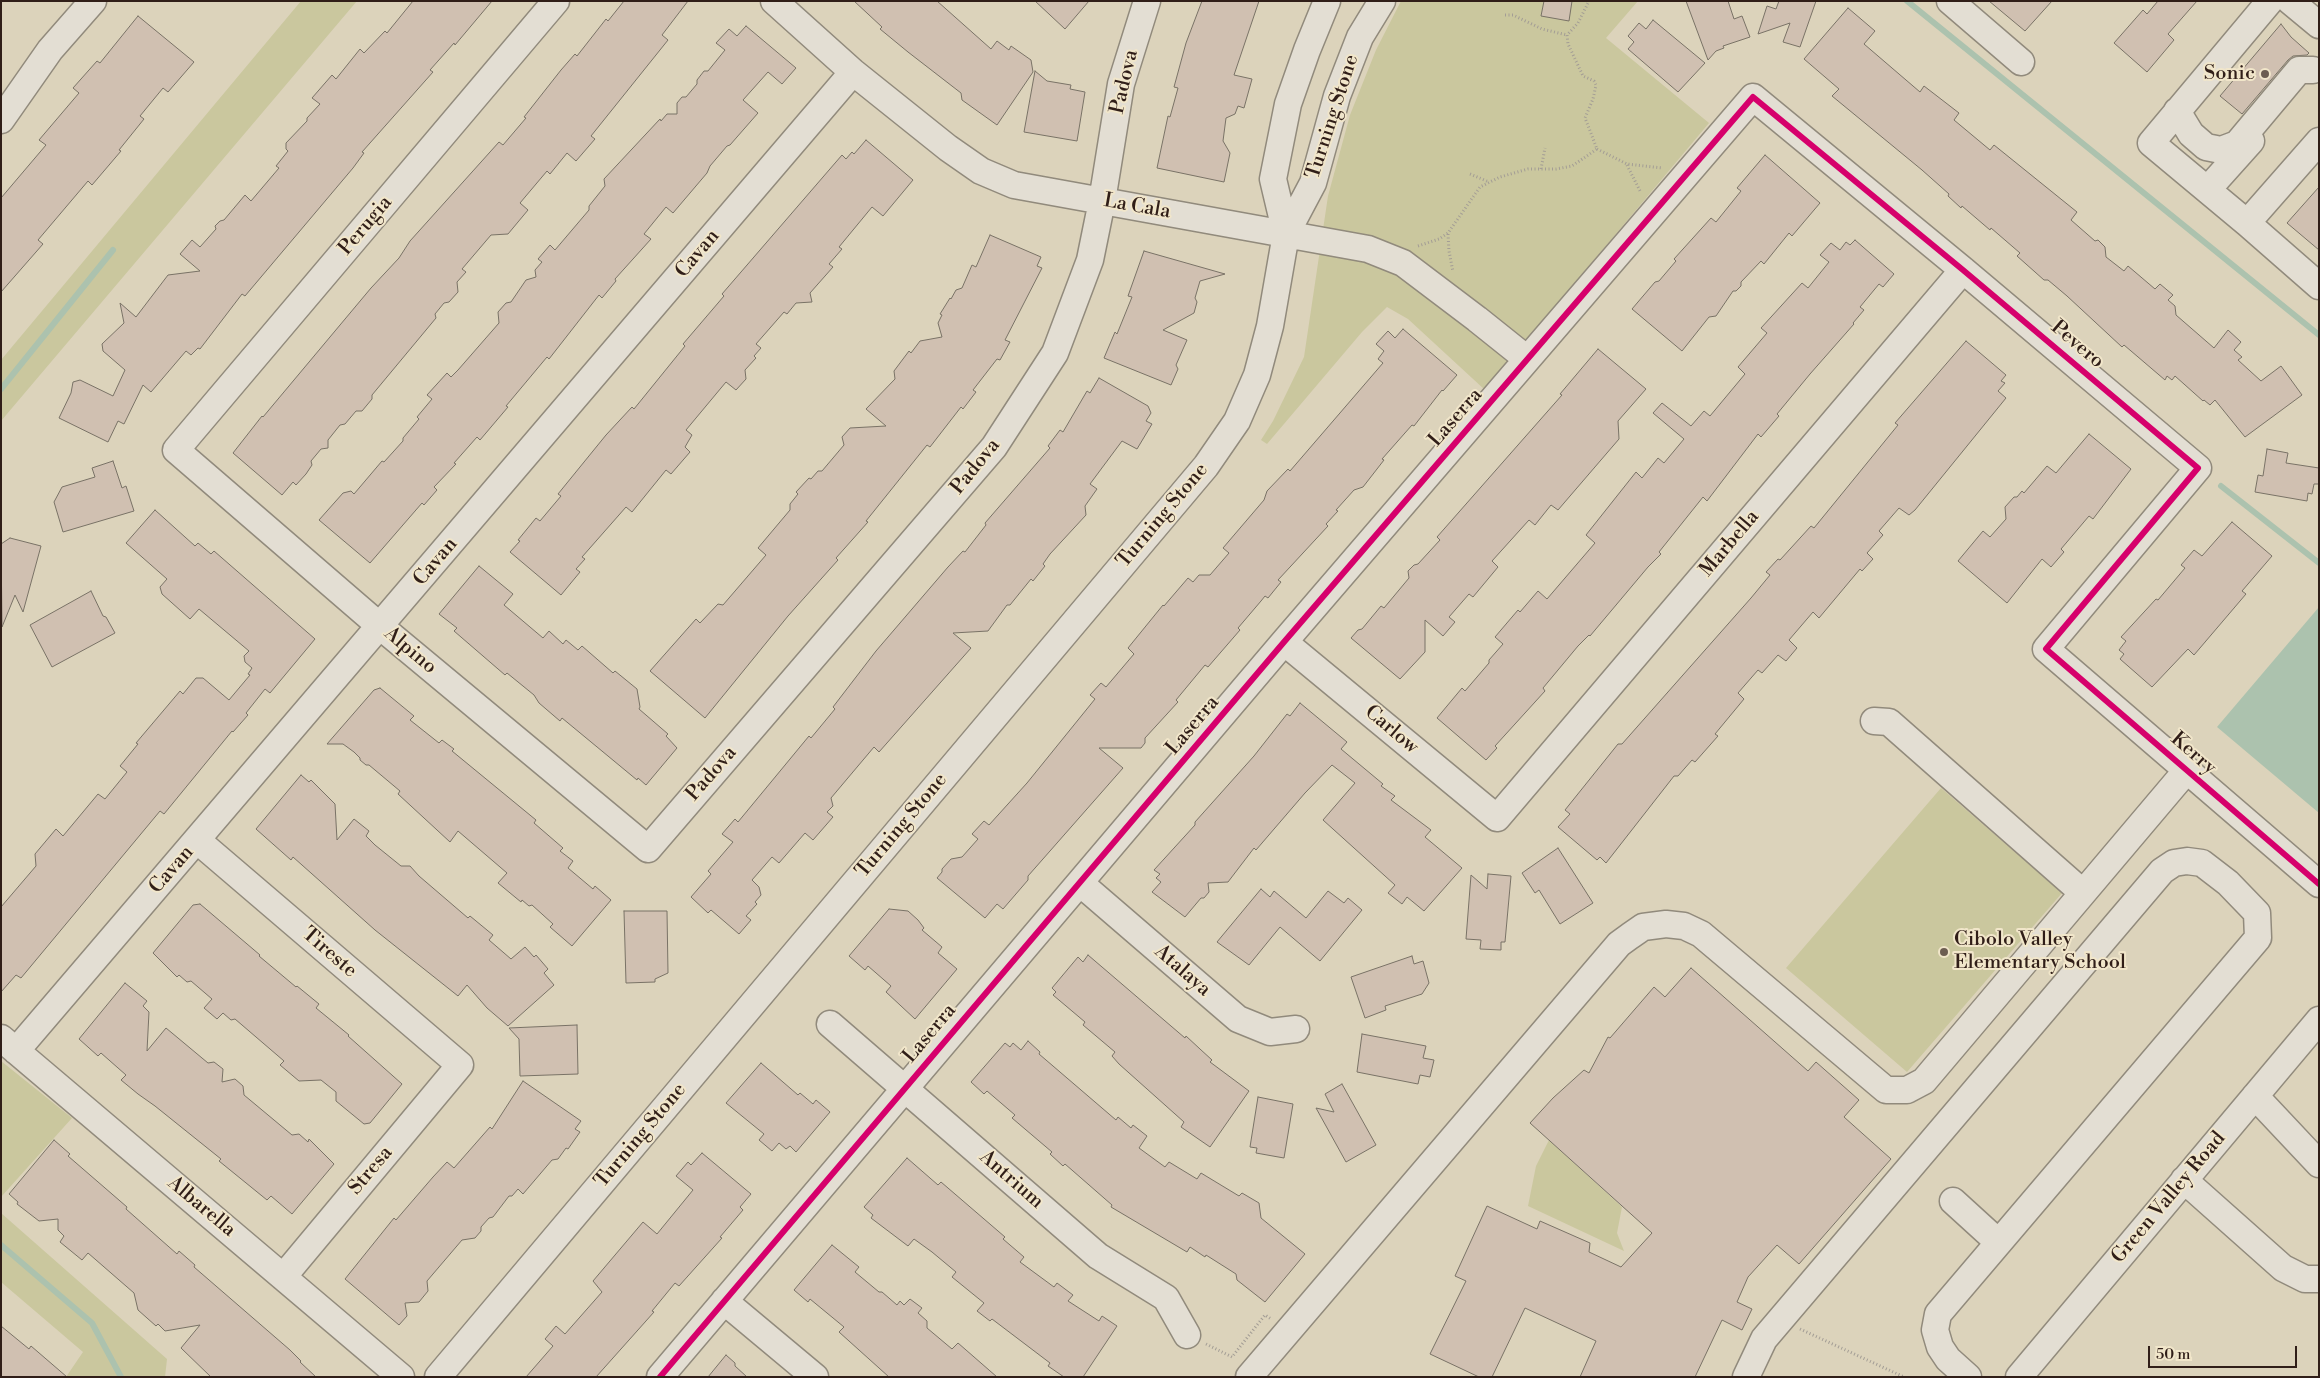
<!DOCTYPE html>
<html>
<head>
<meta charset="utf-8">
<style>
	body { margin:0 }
	#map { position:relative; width:2320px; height:1378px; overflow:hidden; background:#dcd3bb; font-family:"Libre Bodoni",serif }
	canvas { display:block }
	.frame { position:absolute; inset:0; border:2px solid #301e18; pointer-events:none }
	.scale { position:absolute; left:2148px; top:1346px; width:149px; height:22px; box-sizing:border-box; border:2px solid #301e18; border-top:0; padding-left:6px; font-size:15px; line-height:18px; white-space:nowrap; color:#301e18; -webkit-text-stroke:4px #f1e6ca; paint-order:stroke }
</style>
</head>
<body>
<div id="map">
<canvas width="2320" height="1378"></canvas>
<div class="frame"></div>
<div class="scale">50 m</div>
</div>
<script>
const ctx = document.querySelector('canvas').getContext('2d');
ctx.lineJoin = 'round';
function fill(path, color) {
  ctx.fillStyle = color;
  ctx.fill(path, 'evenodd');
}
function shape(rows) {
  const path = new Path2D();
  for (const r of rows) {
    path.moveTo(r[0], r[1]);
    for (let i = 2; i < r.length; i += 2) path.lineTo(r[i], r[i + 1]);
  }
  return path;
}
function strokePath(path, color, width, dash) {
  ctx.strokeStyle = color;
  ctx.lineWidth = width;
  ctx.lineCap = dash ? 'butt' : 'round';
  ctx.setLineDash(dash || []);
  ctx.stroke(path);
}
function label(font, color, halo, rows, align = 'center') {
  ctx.font = font + ' "Libre Bodoni",serif';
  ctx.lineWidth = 4;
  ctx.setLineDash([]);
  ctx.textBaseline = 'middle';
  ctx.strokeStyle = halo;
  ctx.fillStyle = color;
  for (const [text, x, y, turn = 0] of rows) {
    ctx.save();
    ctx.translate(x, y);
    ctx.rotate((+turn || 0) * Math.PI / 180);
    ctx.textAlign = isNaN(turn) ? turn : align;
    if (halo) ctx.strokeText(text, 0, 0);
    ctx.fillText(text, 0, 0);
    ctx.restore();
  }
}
fill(shape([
	[301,1,357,1,1,421,1,360],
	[1401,1,1638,1,1606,38,1709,123,1485,390,1408,319,1387,307,1362,332,1267,444,1261,440,1273,421,1304,357,1328,196,1350,115,1376,50],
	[1941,788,2062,893,1907,1072,1786,968],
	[1,1061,72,1118,1,1197],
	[1549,1140,1622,1207,1617,1233,1624,1251,1528,1206,1536,1166],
	[1,1213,167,1359,165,1377,66,1377,83,1352,1,1282]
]), '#cac79e');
fill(shape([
	[2319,607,2319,813,2217,727]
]), '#acc2ae');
strokePath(shape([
	[1907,1,2319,335],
	[1,389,113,250],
	[2221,486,2319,563],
	[1,1245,92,1323,121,1377]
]), '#acc2ae', 6);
const building = shape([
	[413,1,492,1,455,45,454,43,430,70,433,72,362,152,364,153,353,168,245,296,242,294,200,349,198,348,191,355,186,351,151,392,143,385,124,424,118,421,108,442,59,418,71,393,73,382,80,380,113,396,125,370,103,351,102,344,124,323,120,303,136,317,168,275,200,271,180,254,192,240,200,247,216,229,215,226,220,221,224,220,245,195,251,201,279,168,276,166,288,151,286,149,286,143,307,121,307,118,320,104,312,98,332,75,336,79,360,49,364,53,385,31,387,33,413,1],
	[624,1,688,1,662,35,668,40,591,136,595,139,576,161,567,153,550,174,547,171,520,203,528,210,508,234,491,235,462,269,466,272,457,282,458,292,449,302,444,303,435,314,436,318,372,395,372,399,362,411,356,411,345,424,340,425,328,440,328,448,321,449,311,461,312,465,306,474,296,485,293,482,282,495,233,453,262,416,263,417,371,288,399,258,410,241,499,142,503,145,526,118,524,117,561,70,575,54,577,56,606,19,608,21,624,1],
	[854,1,937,1,991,49,997,41,1009,50,1011,46,1031,60,1033,72,997,125,962,100,961,93,908,52,880,29,882,27,854,1],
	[1035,1,1089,1,1065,29,1035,1],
	[1202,1,1259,1,1234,75,1252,79,1244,108,1238,106,1235,114,1226,118,1223,141,1230,153,1224,182,1157,168,1168,116,1170,117,1178,88,1174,87,1186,43,1202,1],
	[1544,1,1572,1,1569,21,1541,16,1544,1],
	[1686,1,1728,1,1734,19,1742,16,1750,37,1723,46,1724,48,1716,51,1708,60,1686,1],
	[1779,1,1816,1,1800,47,1783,42,1790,23,1758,34,1767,6,1776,9,1779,1],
	[1989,1,2052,1,2025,31,1989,1],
	[2158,1,2197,1,2168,34,2174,40,2147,72,2114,43,2143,10,2147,14,2158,1],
	[1848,8,1875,31,1864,44,1920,92,1924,86,1959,113,1954,120,1990,150,1994,145,2077,212,2071,220,2095,241,2098,240,2105,247,2106,257,2124,271,2128,266,2155,289,2160,284,2173,295,2168,300,2175,306,2176,315,2214,348,2228,330,2241,342,2234,350,2242,357,2238,360,2261,381,2281,366,2302,395,2245,437,2215,400,2210,405,2204,400,2203,401,2175,376,2172,380,2167,376,2165,380,2124,345,2122,347,2067,296,2048,280,2044,280,2017,256,2020,253,1991,228,1990,230,1962,206,1961,208,1948,196,1949,194,1922,170,1832,96,1839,89,1804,59,1848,8],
	[138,16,194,62,168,92,163,88,140,116,144,119,119,150,121,151,92,185,88,181,38,240,43,244,1,292,1,198,46,145,39,140,79,93,73,88,97,61,100,63,138,16],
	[1653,20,1705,63,1678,92,1628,49,1634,42,1628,36,1639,23,1646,29,1653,20],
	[2281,24,2291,37,2309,53,2307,55,2293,56,2288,60,2242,114,2220,96,2281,24],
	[746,26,796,68,782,84,768,72,743,100,758,113,730,145,727,146,710,166,707,173,673,213,666,207,644,234,651,239,615,279,616,281,602,298,599,295,549,359,547,357,506,406,508,407,480,440,477,437,454,463,456,464,434,487,437,490,424,505,422,503,370,563,319,520,343,493,351,491,354,494,382,461,384,462,403,441,403,438,419,419,417,417,432,399,427,395,447,373,451,377,458,370,499,323,498,312,506,303,511,302,526,280,536,277,535,270,542,262,538,259,550,245,555,250,589,210,589,206,605,186,604,179,660,119,661,121,667,114,677,114,677,103,682,97,686,97,697,84,697,80,704,71,708,71,725,50,716,43,729,29,737,36,746,26],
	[1035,71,1047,81,1071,85,1070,89,1085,92,1077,141,1024,132,1035,71],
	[866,140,913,180,883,216,872,207,839,247,842,249,829,264,833,267,810,293,812,302,796,303,787,314,784,312,756,344,761,348,754,356,756,358,745,370,746,379,736,390,726,382,686,430,692,435,685,447,690,452,671,474,666,470,632,512,626,507,582,557,585,559,576,569,580,572,561,595,510,552,520,541,518,540,536,518,540,521,561,496,558,494,606,435,632,407,634,409,685,346,683,344,724,296,722,294,842,155,846,159,852,152,854,154,866,140],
	[1765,155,1820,203,1792,236,1789,233,1764,264,1761,261,1741,282,1741,286,1736,291,1733,291,1716,316,1709,317,1682,351,1632,309,1655,282,1659,281,1676,261,1674,259,1711,218,1716,222,1741,191,1737,188,1765,155],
	[2319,187,2319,250,2287,223,2319,187],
	[990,235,1041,257,1037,266,1042,268,1005,340,1010,342,1000,360,997,359,973,390,976,392,963,409,961,407,930,447,927,445,866,521,868,522,836,558,838,560,788,616,705,718,650,671,696,619,700,623,718,604,723,605,766,555,758,548,790,510,790,504,798,494,796,492,809,478,811,479,818,471,822,471,844,445,842,437,850,428,886,426,866,409,895,379,894,371,909,351,911,353,920,341,942,337,938,323,942,315,940,314,950,298,951,299,956,290,962,288,972,265,976,267,990,235],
	[1855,240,1894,274,1883,287,1879,284,1860,307,1864,310,1853,323,1854,324,1810,374,1777,414,1779,416,1761,437,1758,434,1707,501,1703,497,1659,552,1661,554,1648,567,1590,636,1589,635,1578,646,1543,688,1545,691,1495,746,1497,748,1486,760,1437,718,1462,688,1465,691,1489,663,1489,660,1503,644,1495,637,1518,610,1520,612,1538,591,1547,599,1595,543,1586,535,1636,472,1642,478,1658,458,1664,463,1684,439,1653,413,1662,403,1691,426,1704,411,1710,416,1745,374,1738,367,1767,333,1761,328,1802,283,1808,288,1829,262,1820,255,1831,243,1840,250,1846,242,1850,245,1855,240],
	[1144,251,1225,274,1200,281,1195,298,1197,302,1194,313,1163,330,1187,340,1176,365,1178,369,1171,385,1104,358,1115,332,1117,334,1132,297,1128,296,1144,251],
	[1403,329,1457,375,1443,391,1442,390,1414,426,1412,425,1382,459,1384,460,1363,487,1354,490,1336,510,1338,511,1326,524,1328,526,1278,580,1281,582,1268,598,1265,596,1261,601,1238,628,1240,630,1208,667,1205,665,1176,700,1178,702,1145,738,1145,743,1141,748,1099,748,1123,768,1028,876,1028,880,1003,909,997,904,985,918,937,878,942,872,942,869,951,859,962,857,978,839,972,834,984,821,989,825,1027,783,1095,699,1090,695,1101,683,1106,687,1134,654,1128,648,1163,605,1164,606,1188,578,1193,582,1199,575,1210,575,1229,553,1223,548,1264,500,1267,491,1288,469,1290,471,1383,363,1378,359,1384,351,1376,344,1388,331,1395,338,1403,329],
	[1966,341,2006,375,2001,381,2005,383,1998,391,2006,398,1915,510,1909,515,1899,508,1879,531,1883,535,1867,553,1873,559,1862,571,1860,569,1819,618,1813,612,1789,640,1797,648,1786,661,1778,655,1762,673,1758,670,1738,693,1744,699,1715,734,1718,736,1695,762,1692,760,1678,776,1674,776,1606,863,1600,857,1597,860,1558,827,1570,814,1565,810,1618,744,1622,744,1751,598,1770,575,1766,572,1778,559,1780,560,1811,526,1814,528,1898,425,1895,423,1966,341],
	[1598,349,1646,389,1618,421,1619,439,1558,510,1551,505,1535,525,1529,520,1492,561,1498,567,1473,597,1469,594,1449,617,1455,622,1443,636,1425,620,1425,652,1400,679,1351,638,1358,630,1362,629,1381,606,1384,608,1409,578,1408,571,1414,565,1418,564,1440,540,1437,537,1562,395,1560,394,1598,349],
	[1099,378,1148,406,1151,413,1146,421,1152,424,1137,449,1122,441,1090,484,1097,489,1085,506,1086,515,1050,554,1043,564,1045,566,1033,581,1031,579,1010,605,1007,605,988,631,953,633,971,648,879,752,874,747,831,798,833,806,827,812,833,817,813,840,805,833,779,863,772,857,752,880,759,887,761,895,755,902,757,904,746,916,751,920,739,934,711,910,708,913,691,897,711,874,708,871,733,842,722,834,735,819,738,822,809,736,811,738,835,709,833,707,876,651,948,567,963,551,965,552,986,525,985,523,1050,448,1048,446,1060,430,1063,432,1087,391,1090,393,1099,378],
	[2089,434,2131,469,2093,519,2089,516,2061,549,2064,552,2051,567,2042,559,2007,603,1958,561,1983,531,1990,537,2006,519,2005,507,2014,497,2017,497,2022,491,2024,493,2047,466,2056,473,2089,434],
	[2267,449,2288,453,2286,463,2319,468,2319,484,2314,484,2312,494,2308,493,2307,501,2255,492,2258,475,2263,476,2267,449],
	[113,461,122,488,126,486,134,511,63,532,54,502,62,487,95,477,92,468,113,461],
	[155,510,195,546,198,543,211,554,214,551,315,639,270,693,265,689,246,713,248,715,233,732,232,731,164,814,160,811,21,978,16,975,1,992,1,907,36,866,35,854,56,829,63,836,98,794,105,799,127,772,120,766,138,744,136,743,180,691,183,694,196,678,203,678,229,700,250,675,248,674,252,668,245,662,244,656,249,651,199,609,190,619,162,594,160,587,167,579,126,543,155,510],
	[2232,522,2272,556,2242,591,2246,594,2194,655,2188,649,2152,687,2120,659,2124,654,2119,650,2126,641,2121,637,2156,599,2158,600,2185,568,2181,565,2194,550,2202,556,2232,522],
	[10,538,41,546,23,612,15,595,2,627,1,544,10,538],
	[479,566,513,594,504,605,543,638,549,631,563,644,566,640,578,650,582,646,613,673,615,671,637,689,640,707,639,709,668,734,666,736,677,748,646,785,638,778,637,780,562,718,560,721,539,703,534,695,507,673,505,675,454,631,457,628,439,614,479,566],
	[91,591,103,616,106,617,115,633,52,667,30,625,91,591],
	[380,688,414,716,410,720,439,743,442,740,454,749,452,751,536,820,534,823,563,848,560,851,573,861,568,868,593,889,595,886,611,900,572,946,550,927,553,924,532,905,529,906,522,900,521,902,498,883,507,873,458,831,450,842,398,794,400,791,369,765,366,765,360,760,360,758,354,752,343,744,327,744,374,690,380,688],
	[1300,703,1347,742,1341,749,1383,784,1381,786,1395,796,1391,800,1431,830,1425,837,1462,868,1424,911,1407,897,1402,904,1388,893,1395,885,1323,820,1355,783,1332,765,1305,793,1256,850,1254,848,1228,882,1208,883,1209,892,1204,898,1201,898,1185,917,1152,892,1161,882,1156,878,1160,874,1154,870,1195,825,1195,822,1254,756,1287,714,1290,716,1300,703],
	[301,775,309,782,311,780,335,804,337,840,354,819,369,831,366,836,375,845,401,866,410,866,419,876,468,918,470,916,493,935,489,940,511,959,525,947,534,957,536,955,548,969,544,973,554,985,508,1026,487,1008,467,985,458,996,375,930,293,857,291,860,256,829,301,775],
	[1558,848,1593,903,1560,924,1539,890,1535,893,1522,873,1558,848],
	[1488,874,1511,876,1505,942,1501,942,1501,950,1480,949,1481,940,1466,939,1471,875,1487,889,1488,874],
	[1261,889,1270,897,1274,891,1306,918,1328,891,1344,903,1348,898,1362,910,1320,961,1280,927,1249,965,1217,942,1261,889],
	[200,904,260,955,259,956,296,987,297,986,319,1004,316,1008,349,1035,348,1036,402,1084,370,1123,364,1124,336,1101,336,1092,321,1080,299,1081,280,1065,284,1061,235,1019,231,1020,223,1013,217,1019,204,1008,212,999,191,981,187,982,179,975,177,977,153,953,193,905,200,904],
	[889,909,908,911,918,920,924,928,922,930,942,947,938,953,957,969,915,1019,886,992,891,986,868,966,865,970,849,956,889,909],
	[624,911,667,911,668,973,655,979,655,982,626,983,624,911],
	[1088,955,1185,1038,1186,1036,1200,1049,1212,1060,1210,1062,1249,1091,1210,1147,1181,1127,1184,1122,1119,1064,1112,1056,1115,1052,1083,1025,1085,1022,1053,995,1056,992,1052,988,1078,957,1083,962,1088,955],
	[1412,956,1414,964,1423,961,1429,983,1422,994,1385,1006,1386,1010,1365,1018,1351,977,1412,956],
	[1691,968,1808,1071,1816,1062,1859,1100,1844,1117,1891,1159,1799,1264,1777,1245,1748,1277,1737,1302,1752,1309,1742,1330,1722,1320,1695,1377,1580,1377,1596,1341,1525,1308,1492,1377,1479,1377,1430,1354,1466,1281,1455,1276,1487,1206,1537,1229,1540,1221,1590,1243,1589,1252,1621,1267,1652,1233,1530,1123,1553,1098,1584,1070,1589,1073,1608,1037,1610,1038,1654,987,1665,997,1691,968],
	[125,983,147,1001,143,1006,149,1012,147,1051,166,1028,208,1063,214,1062,223,1069,222,1082,235,1079,243,1086,244,1095,292,1135,299,1134,308,1142,309,1139,334,1164,292,1214,271,1196,267,1200,219,1161,221,1159,155,1106,138,1094,121,1080,126,1075,101,1053,98,1056,79,1039,125,983],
	[577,1025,578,1074,520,1076,519,1039,509,1028,577,1025],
	[1362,1034,1426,1046,1423,1058,1434,1060,1430,1077,1420,1075,1418,1084,1357,1072,1362,1034],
	[1028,1041,1040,1052,1039,1054,1116,1120,1118,1117,1131,1128,1133,1125,1147,1136,1139,1148,1165,1167,1169,1162,1197,1179,1201,1173,1239,1196,1242,1193,1259,1203,1261,1218,1305,1254,1265,1302,1237,1280,1236,1274,1206,1255,1205,1257,1190,1247,1187,1252,1111,1207,1112,1205,1065,1164,1063,1166,1050,1154,1052,1152,1012,1118,1015,1115,987,1091,984,1094,971,1082,1005,1043,1010,1047,1013,1043,1021,1050,1028,1041],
	[761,1063,798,1095,800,1093,813,1104,816,1100,830,1112,796,1152,790,1146,786,1149,779,1143,772,1151,759,1140,764,1134,726,1103,761,1063],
	[523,1081,581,1121,575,1129,580,1132,568,1149,566,1148,558,1159,552,1160,523,1194,518,1189,512,1196,509,1196,493,1217,489,1218,481,1227,481,1231,475,1238,462,1240,427,1281,428,1291,419,1302,405,1303,407,1316,399,1325,345,1279,394,1218,396,1220,433,1177,447,1162,454,1168,490,1127,492,1129,523,1081],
	[1342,1084,1376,1145,1346,1162,1316,1108,1334,1112,1325,1094,1342,1084],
	[1258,1097,1293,1104,1284,1158,1256,1153,1257,1148,1250,1147,1258,1097],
	[54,1140,70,1154,68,1156,127,1207,126,1209,177,1254,179,1251,195,1265,194,1267,290,1350,301,1361,300,1362,316,1377,211,1377,181,1348,200,1325,165,1331,158,1324,156,1326,138,1310,134,1293,88,1253,82,1260,60,1242,64,1236,58,1230,58,1219,39,1221,17,1204,18,1202,9,1194,54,1140],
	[702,1153,751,1194,740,1207,743,1210,720,1237,722,1238,679,1286,675,1283,652,1311,654,1312,596,1377,526,1377,553,1346,545,1339,556,1326,565,1334,602,1292,593,1281,643,1222,657,1234,693,1190,676,1176,688,1162,691,1165,702,1153],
	[907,1158,938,1185,941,1182,1005,1237,1003,1239,1024,1257,1020,1262,1054,1287,1057,1283,1073,1295,1068,1301,1099,1321,1102,1316,1117,1326,1083,1377,1064,1377,1048,1366,1050,1363,992,1319,990,1321,977,1311,984,1303,952,1277,956,1272,932,1252,914,1239,908,1246,871,1218,873,1215,864,1207,907,1158],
	[832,1245,859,1267,855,1272,879,1292,882,1292,897,1305,900,1301,904,1305,910,1299,922,1308,918,1313,927,1321,927,1328,952,1349,958,1343,997,1377,889,1377,839,1332,844,1327,810,1299,808,1302,794,1290,832,1245],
	[1,1326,29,1349,31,1346,67,1377,1,1377,1,1326],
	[726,1355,735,1363,735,1366,747,1377,708,1377,726,1355]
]);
fill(building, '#d0c0b1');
strokePath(building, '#797266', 1);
const minor = shape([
	[556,1,176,450,381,627,648,849,994,447,1055,353,1090,260,1102,201,1121,84,1147,1],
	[774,1,853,72,948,148,981,171,1014,185,1368,249,1403,263,1477,319,1527,359],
	[1950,1,2021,62],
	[2290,1,2319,25],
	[2177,111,2191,134,2206,147,2221,150,2237,144,2299,70,2313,70],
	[1,120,50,50,93,1],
	[2319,141,2247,223,2319,286],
	[2208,189,2251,141],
	[2247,223,2151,143,2270,1],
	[1286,234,1273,179,1288,104,1307,50,1327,1],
	[1284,642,1497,818,1963,270],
	[1874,721,1889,722,2082,892],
	[198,841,460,1065,283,1277],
	[1080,883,1238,1019,1270,1032,1296,1029],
	[830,1024,1098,1256,1166,1298,1187,1335],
	[1,1038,401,1377],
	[16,1051,853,72],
	[2255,1096,2319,1164],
	[2184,1180,2283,1268,2305,1279,2319,1279],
	[1953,1201,1998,1242],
	[724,1301,815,1377],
	[438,1377,1206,466,1237,421,1257,375,1270,326,1286,234,1313,183,1337,96,1360,37,1382,1],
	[660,1377,1284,642,1753,97,1963,270,2198,468,2046,649,2319,884],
	[1249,1377,1619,944,1630,936,1643,927,1666,924,1684,926,1701,934,1886,1090,1907,1090,1924,1081,2187,770],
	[1746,1377,1764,1339,2162,871,2174,863,2187,861,2202,863,2228,883,2257,913,2258,938,1938,1314,1935,1330,1940,1347,1948,1359,1968,1377],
	[2019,1377,2319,1020]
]);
strokePath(minor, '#918a7c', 29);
strokePath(shape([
	[1505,15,1513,15,1542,29,1567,35],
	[1597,149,1627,164,1662,168],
	[1627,165,1641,193],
	[1541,169,1545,148],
	[1470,174,1489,182],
	[1448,234,1449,251,1453,272],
	[1418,246,1439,239,1448,233,1480,187,1500,177,1528,169,1556,169,1572,166,1597,149,1585,118,1593,99,1596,85,1594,81,1583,76,1568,44,1567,35,1578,23,1589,1],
	[1800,1329,1904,1377],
	[1206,1344,1232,1357,1265,1315,1271,1319]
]), '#a39d95', 3, [1, 2.5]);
strokePath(minor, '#e3ded3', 26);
strokePath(shape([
	[660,1377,1284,642,1753,97,1963,270,2198,468,2046,649,2319,884]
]), '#d6006c', 6);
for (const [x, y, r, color] of [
	[2265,74,5,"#6c5d51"],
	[1944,952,5,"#6c5d51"]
]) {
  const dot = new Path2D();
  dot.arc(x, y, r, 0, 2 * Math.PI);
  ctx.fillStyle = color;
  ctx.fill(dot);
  strokePath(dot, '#f1e6ca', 2);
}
label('20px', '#301e18', '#f1e6ca', [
	["Sonic",2255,74],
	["Cibolo Valley",1954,940,"left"],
	["Elementary School",1954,963,"left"]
], 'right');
label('20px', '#301e18', '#f1e6ca', [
	["Padova",1125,82,-77],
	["Turning Stone",1333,117,-72],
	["La Cala",1137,207,10],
	["Perugia",366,226,-50],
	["Cavan",698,254,-50],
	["Pevero",2077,345,40],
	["Laserra",1456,418,-49],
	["Padova",976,467,-51],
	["Turning Stone",1163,516,-50],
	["Marbella",1730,544,-50],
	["Cavan",436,562,-50],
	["Alpino",410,651,40],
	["Laserra",1193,726,-50],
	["Carlow",1391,730,40],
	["Kerry",2193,754,41],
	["Padova",712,774,-49],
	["Turning Stone",902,826,-50],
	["Cavan",172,870,-49],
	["Tireste",329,953,41],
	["Atalaya",1182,971,41],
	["Laserra",930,1034,-50],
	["Turning Stone",641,1136,-50],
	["Stresa",371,1171,-50],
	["Antrium",1011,1180,41],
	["Green Valley Road",2169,1198,-50],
	["Albarella",201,1207,40]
]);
</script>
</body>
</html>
